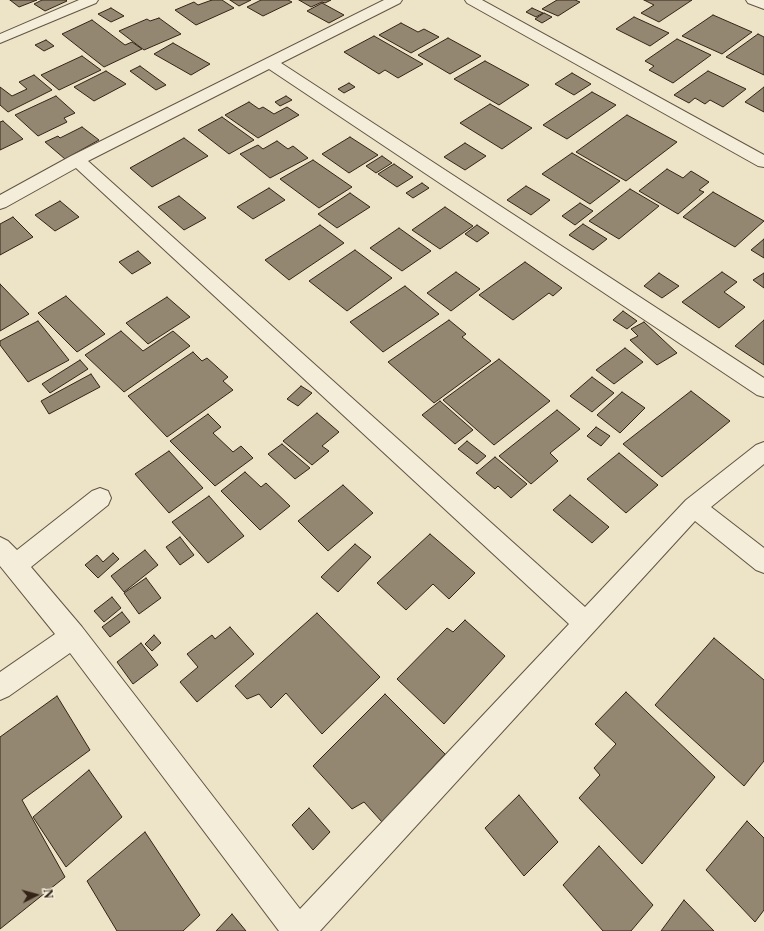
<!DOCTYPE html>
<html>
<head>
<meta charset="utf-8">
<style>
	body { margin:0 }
	#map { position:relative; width:764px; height:931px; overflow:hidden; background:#ede3c6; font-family:"Libre Caslon Text",serif }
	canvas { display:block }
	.north { position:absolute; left:16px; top:875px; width:40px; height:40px; -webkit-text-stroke:3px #f3edda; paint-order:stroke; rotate:84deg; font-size:11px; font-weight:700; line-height:16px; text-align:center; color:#342417 }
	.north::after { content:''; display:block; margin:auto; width:14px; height:18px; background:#342417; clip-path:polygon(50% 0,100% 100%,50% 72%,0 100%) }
</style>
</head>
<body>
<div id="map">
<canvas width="764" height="931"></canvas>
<div class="north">N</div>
</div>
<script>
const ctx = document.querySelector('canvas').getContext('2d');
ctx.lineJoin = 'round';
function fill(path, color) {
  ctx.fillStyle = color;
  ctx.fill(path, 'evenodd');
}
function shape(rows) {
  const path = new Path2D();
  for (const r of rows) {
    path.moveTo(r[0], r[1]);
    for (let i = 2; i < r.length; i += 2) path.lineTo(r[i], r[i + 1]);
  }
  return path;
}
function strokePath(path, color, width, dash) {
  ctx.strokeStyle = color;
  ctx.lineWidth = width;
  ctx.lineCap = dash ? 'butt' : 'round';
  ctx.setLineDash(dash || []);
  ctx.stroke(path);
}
const building = shape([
	[10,0,37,0,19,7,10,0],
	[42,0,66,0,67,1,45,11,34,4,42,0],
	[212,0,222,0,234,8,196,25,175,10,194,2,198,5,212,0],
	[230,0,251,0,239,6,230,0],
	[261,0,288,0,292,2,263,16,247,7,261,0],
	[299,0,331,0,325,3,322,2,311,7,299,0],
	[557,0,575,0,580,2,558,16,542,9,557,0],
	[644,0,692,0,659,22,641,13,654,5,644,0],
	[322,3,344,15,329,23,307,11,322,3],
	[111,8,124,16,111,22,98,14,111,8],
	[532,8,543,13,536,17,526,12,532,8],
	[544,13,552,17,542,23,535,19,544,13],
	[713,15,752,32,722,54,682,36,713,15],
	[634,17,669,33,650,46,616,29,634,17],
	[159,18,181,34,144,50,119,31,147,19,150,21,159,18],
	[92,20,125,45,132,42,142,49,104,67,62,34,92,20],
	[401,23,418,32,424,29,439,37,411,53,379,35,401,23],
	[758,34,764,37,764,75,726,57,758,34],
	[374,36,423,64,398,78,385,70,379,74,344,52,374,36],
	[448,38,481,56,450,74,418,55,448,38],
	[677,39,711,55,673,83,649,70,654,66,645,61,677,39],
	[46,40,54,46,44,51,35,45,46,40],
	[173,43,210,64,191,75,154,54,173,43],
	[82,56,101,70,59,90,41,75,82,56],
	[485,61,529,85,499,105,454,79,485,61],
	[140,66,166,85,156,90,130,71,140,66],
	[106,71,126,84,94,101,74,87,106,71],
	[708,71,746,89,723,107,710,100,705,104,695,98,689,103,674,95,708,71],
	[572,73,591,84,574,95,555,84,572,73],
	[34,75,52,90,8,112,0,105,0,87,12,96,27,89,19,82,34,75],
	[349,83,355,87,344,93,338,89,349,83],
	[764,87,764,112,745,102,764,87],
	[592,92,616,105,567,139,543,125,592,92],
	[56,96,75,113,64,118,67,122,38,136,15,115,56,96],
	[286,96,292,100,280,106,275,102,286,96],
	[249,102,259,109,263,107,274,114,287,107,299,115,258,138,225,115,249,102],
	[490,104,532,128,502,149,460,123,490,104],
	[627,115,677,142,626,181,576,152,627,115],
	[222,117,254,140,229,154,198,130,222,117],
	[3,121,23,139,0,150,0,122,3,121],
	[82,127,99,140,65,159,45,142,58,136,60,138,82,127],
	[350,137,378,155,349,173,322,154,350,137],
	[184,138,208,156,152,187,130,168,184,138],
	[277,141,288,149,293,146,308,158,270,178,240,154,258,145,263,149,277,141],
	[465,143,486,156,465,170,444,157,465,143],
	[572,153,620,181,590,204,542,174,572,153],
	[382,156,392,163,376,173,366,166,382,156],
	[313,160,352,187,319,208,280,179,313,160],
	[394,164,413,177,397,187,378,174,394,164],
	[667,169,683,178,691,171,709,182,699,190,704,192,678,214,639,191,667,169],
	[422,183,429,188,413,198,406,193,422,183],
	[526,186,550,200,531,215,507,200,526,186],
	[269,188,285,200,253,219,237,207,269,188],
	[630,189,659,206,619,239,589,221,630,189],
	[713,192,764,221,735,247,683,217,713,192],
	[350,193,370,207,337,228,318,214,350,193],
	[179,196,206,218,184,230,158,207,179,196],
	[60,201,79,217,55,231,35,215,60,201],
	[580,203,593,211,575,225,562,216,580,203],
	[445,207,473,226,440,249,412,230,445,207],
	[13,217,33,237,0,255,0,224,13,217],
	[583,224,607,239,593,250,569,235,583,224],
	[320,225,344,243,289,280,265,260,320,225],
	[477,225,489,233,477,242,465,234,477,225],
	[399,228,431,251,402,271,370,248,399,228],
	[764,239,764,258,751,250,764,239],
	[355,250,392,278,347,311,309,281,355,250],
	[138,251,151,263,132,274,119,262,138,251],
	[525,262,562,288,553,296,549,293,513,320,479,295,525,262],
	[456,272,480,289,451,311,427,293,456,272],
	[722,272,737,282,724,292,745,307,719,328,682,302,722,272],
	[659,273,679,286,662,298,644,286,659,273],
	[764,273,764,288,753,280,764,273],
	[0,284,29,314,0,331,0,284],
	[405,286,439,314,383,352,350,322,405,286],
	[66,296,105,334,77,352,38,313,66,296],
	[167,297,190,317,148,344,126,323,167,297],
	[623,311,637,321,627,329,613,320,623,311],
	[449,320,466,334,462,337,491,361,434,403,388,362,449,320],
	[764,320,764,365,735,346,764,320],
	[38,321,69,360,28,382,0,345,0,341,38,321],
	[644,322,677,353,657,365,630,340,638,336,631,329,644,322],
	[121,331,143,351,173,331,190,346,124,392,85,355,121,331],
	[625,348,643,362,614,384,596,370,625,348],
	[193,352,202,361,207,358,228,377,223,381,233,390,167,437,128,396,193,352],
	[499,359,550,401,494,445,443,400,499,359],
	[80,360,88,369,50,393,42,384,80,360],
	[91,374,100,387,49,414,41,401,91,374],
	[592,377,614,393,592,412,570,396,592,377],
	[301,386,312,393,298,406,287,399,301,386],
	[691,391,730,421,662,477,623,444,691,391],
	[622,392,645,408,620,433,597,415,622,392],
	[440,401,473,430,455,444,422,415,440,401],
	[557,410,580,429,550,453,558,461,531,484,499,456,557,410],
	[317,413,339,432,322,446,329,451,312,465,283,441,317,413],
	[208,414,221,427,213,433,233,452,241,446,253,458,215,486,170,441,208,414],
	[596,427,610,436,601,446,587,436,596,427],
	[467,441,486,456,477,464,458,449,467,441],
	[282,444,310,468,295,479,268,454,282,444],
	[169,451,203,488,169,513,135,474,169,451],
	[619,453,658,485,626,513,587,479,619,453],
	[495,457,527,484,511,498,498,486,495,489,476,473,495,457],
	[245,472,261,487,266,483,290,506,260,530,221,491,245,472],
	[343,485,373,513,328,551,298,521,343,485],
	[570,495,609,527,592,543,553,510,570,495],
	[209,496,244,536,208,563,172,522,209,496],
	[430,534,475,573,449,599,433,584,406,610,377,583,430,534],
	[180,537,194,555,180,565,166,547,180,537],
	[355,544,371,557,338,592,321,577,355,544],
	[145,550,158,565,124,592,111,576,145,550],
	[113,553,119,559,98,578,85,565,97,555,103,562,113,553],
	[146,578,161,598,139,614,124,593,146,578],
	[112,597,121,608,104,622,94,611,112,597],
	[122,612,130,622,110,637,102,627,122,612],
	[317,613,380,677,322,734,286,693,271,708,259,694,247,699,235,686,317,613],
	[465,620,505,656,444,724,397,679,447,628,453,632,465,620],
	[230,627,254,654,197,702,180,682,198,667,187,654,212,635,215,639,230,627],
	[154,635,161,643,152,651,145,644,154,635],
	[714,638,764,680,764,761,744,786,655,705,714,638],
	[141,643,158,665,133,684,117,662,141,643],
	[626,692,715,777,642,864,579,798,600,775,594,768,616,744,595,724,626,692],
	[385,694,445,754,382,822,364,802,352,809,313,766,385,694],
	[57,696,90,750,22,800,65,877,0,929,0,737,57,696],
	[89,770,122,817,66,867,33,817,89,770],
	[519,795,558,842,524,876,485,828,519,795],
	[309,808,330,832,313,850,292,825,309,808],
	[747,821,764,838,764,910,755,922,706,870,747,821],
	[145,832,200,915,183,931,117,931,87,881,145,832],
	[599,846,653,905,631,931,603,931,563,885,599,846],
	[684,900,714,931,661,931,684,900],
	[232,914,246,931,216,931,232,914]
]);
fill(building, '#948772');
strokePath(building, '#342417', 1);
const minor = shape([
	[79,0,98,0,96,3,0,43,0,34,79,0],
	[384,0,402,0,400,3,281,63,764,378,764,397,757,395,269,69,88,161,585,607,686,500,756,445,764,442,764,464,711,507,764,548,764,573,756,570,695,521,320,931,279,931,70,653,9,696,0,700,0,672,55,634,0,566,0,537,8,541,17,550,92,491,100,488,108,491,111,498,108,505,31,567,82,627,300,909,569,624,76,168,6,207,0,209,0,195,71,156,384,0],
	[465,0,482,0,764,155,764,167,758,166,467,3,465,0],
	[746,0,764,0,764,9,748,3,746,0]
]);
strokePath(minor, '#625443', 2);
fill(minor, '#f3edda');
</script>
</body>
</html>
